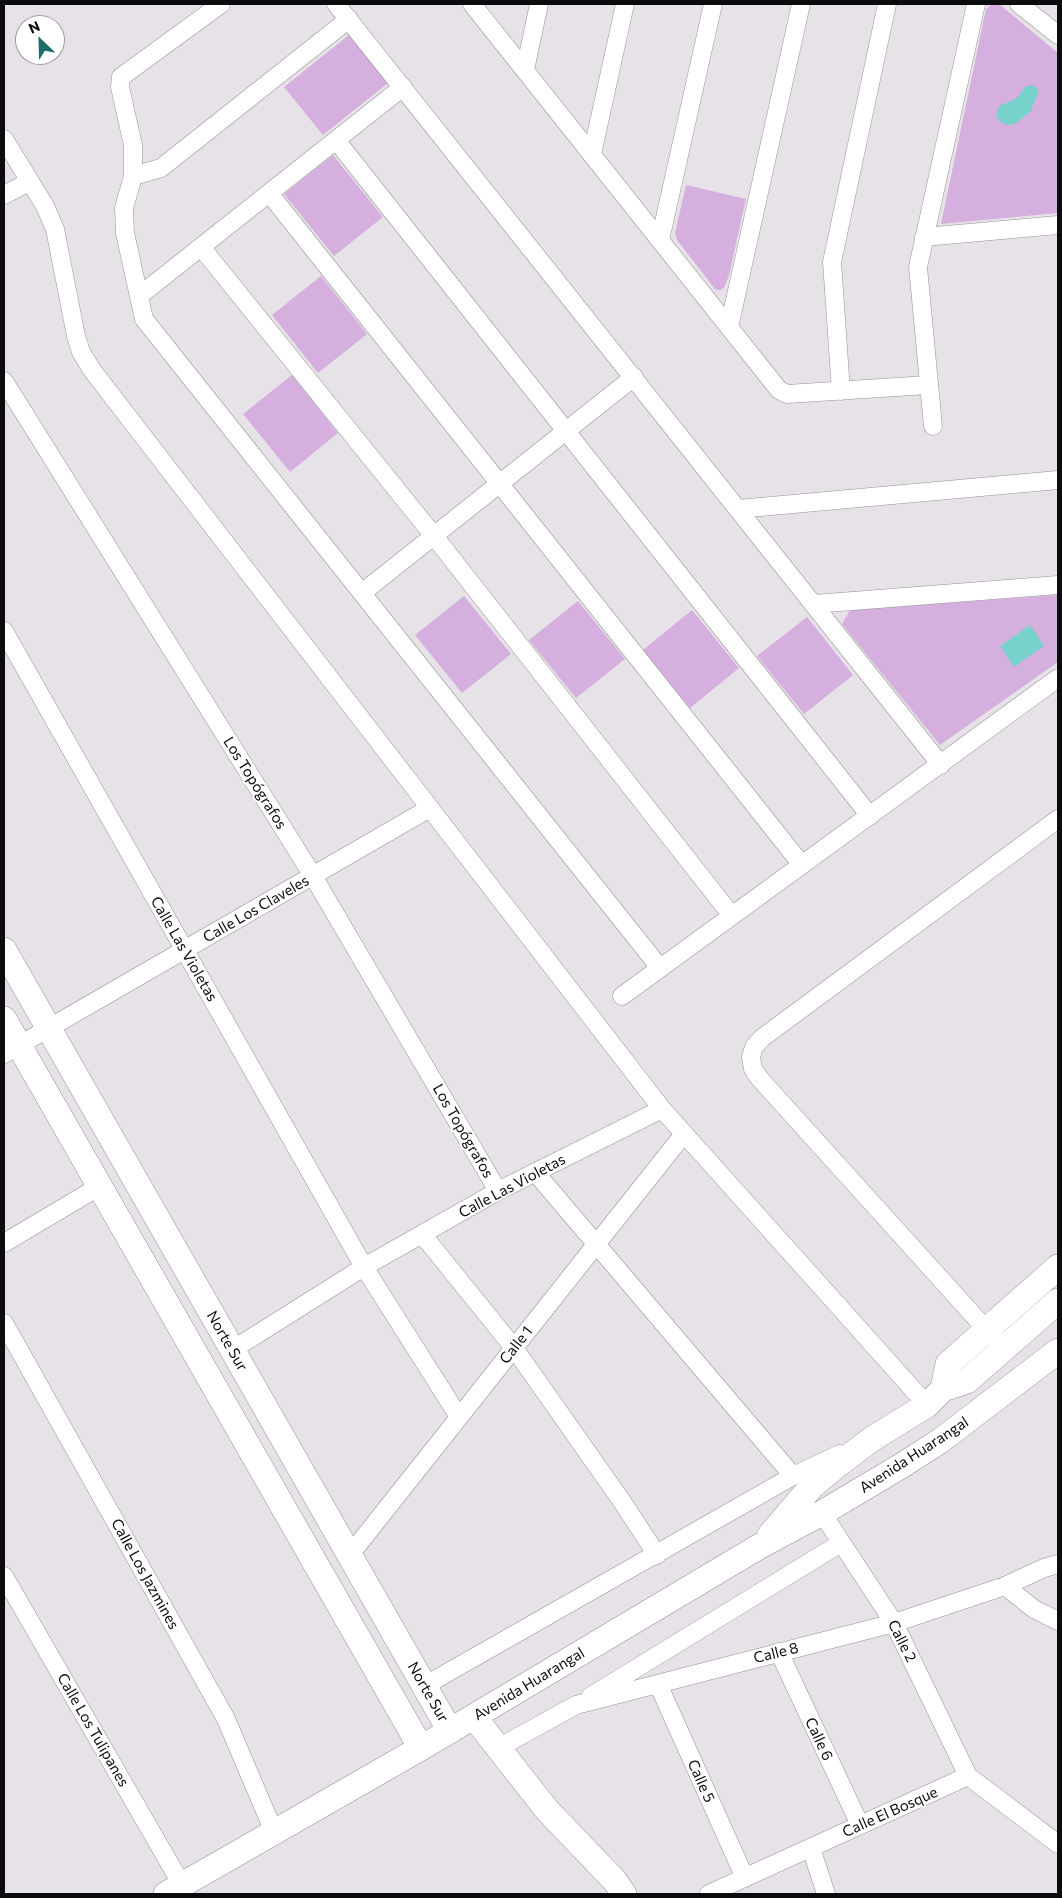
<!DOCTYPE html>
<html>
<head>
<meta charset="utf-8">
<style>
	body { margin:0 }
	#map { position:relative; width:1062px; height:1898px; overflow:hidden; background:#e6e2e7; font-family:Commissioner,sans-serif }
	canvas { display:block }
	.frame { position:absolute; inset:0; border:5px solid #0c0b0d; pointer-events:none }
	.north { position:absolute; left:15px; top:15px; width:50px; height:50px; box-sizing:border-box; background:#fff; border:1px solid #9e9d9e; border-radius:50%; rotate:336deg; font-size:14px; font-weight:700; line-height:20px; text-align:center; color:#0c0b0d }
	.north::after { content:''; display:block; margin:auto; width:18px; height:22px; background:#1f6b67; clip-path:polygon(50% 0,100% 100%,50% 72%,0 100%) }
</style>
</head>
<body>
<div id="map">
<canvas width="1062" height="1898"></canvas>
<div class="frame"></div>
<div class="north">N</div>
</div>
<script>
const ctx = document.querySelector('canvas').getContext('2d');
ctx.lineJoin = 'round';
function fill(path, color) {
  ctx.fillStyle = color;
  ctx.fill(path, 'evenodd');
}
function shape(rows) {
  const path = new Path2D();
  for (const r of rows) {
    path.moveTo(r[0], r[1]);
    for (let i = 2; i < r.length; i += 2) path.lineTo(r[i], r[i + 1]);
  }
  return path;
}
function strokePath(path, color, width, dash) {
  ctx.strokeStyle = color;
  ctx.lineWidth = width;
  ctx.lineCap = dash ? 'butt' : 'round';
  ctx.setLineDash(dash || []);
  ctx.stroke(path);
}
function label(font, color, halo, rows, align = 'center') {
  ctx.font = font + ' Commissioner,sans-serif';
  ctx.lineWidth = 4;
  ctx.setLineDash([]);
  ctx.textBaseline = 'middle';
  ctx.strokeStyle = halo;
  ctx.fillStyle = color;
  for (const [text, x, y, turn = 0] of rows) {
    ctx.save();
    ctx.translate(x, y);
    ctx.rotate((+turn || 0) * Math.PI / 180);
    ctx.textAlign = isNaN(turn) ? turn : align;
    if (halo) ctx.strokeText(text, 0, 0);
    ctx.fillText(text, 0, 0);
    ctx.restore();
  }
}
fill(shape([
	[992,4,999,4,1058,53,1058,213,941,224,986,9],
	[349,35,388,83,323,135,284,87],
	[333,155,383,217,334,256,284,194],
	[686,185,746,199,729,275,724,288,719,290,715,289,677,240,675,233],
	[321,276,367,334,318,373,272,315],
	[292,375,338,433,290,472,243,414],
	[1057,595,1058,662,940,745,842,624,850,610],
	[464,596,511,654,462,693,415,635],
	[578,601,625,659,576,698,529,640],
	[692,610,739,668,690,708,643,650],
	[807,617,853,675,804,714,757,656]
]), '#d5afdd');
fill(shape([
	[1031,85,1037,88,1038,93,1031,111,1015,124,1007,125,1000,121,996,116,999,106,1016,99,1025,87],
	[1030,625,1044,646,1014,667,1000,646]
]), '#77d2cc');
const street = shape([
	[221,4,121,77,120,87,133,145,133,176,124,208,125,233,144,319,660,968],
	[336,4,941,765],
	[472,4,779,390,787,394,928,385],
	[1019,4,1058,35],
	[525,70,539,4],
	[4,139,45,206,55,229,76,336,81,352,92,370,662,1109,927,1405],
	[336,140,870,816],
	[592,154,625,4],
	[133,176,161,168,349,19],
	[269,193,802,865],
	[4,195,29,182],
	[924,237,1058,225],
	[660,240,713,4],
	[201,247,434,536,732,916],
	[139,296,403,87],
	[729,327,801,4],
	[4,381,313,876,498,1191],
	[841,391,832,262,887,4],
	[933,426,918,267,976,4],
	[738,509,1058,480],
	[363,592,634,377],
	[814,604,1058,585],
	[4,631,364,1267,459,1417],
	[622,996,1058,678],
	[4,1054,430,808],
	[535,1172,793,1476],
	[422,1234,514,1348,621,1500,657,1555],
	[4,1243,100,1186],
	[4,1323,226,1719,274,1832],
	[994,1338,760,1079,753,1069,751,1057,754,1047,762,1038,1058,819],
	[232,1350,364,1267,498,1191,662,1109],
	[822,1513,894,1623,968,1776,1058,1844],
	[349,1556,683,1135],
	[4,1576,182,1885],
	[1005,1586,1034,1609,1058,1621],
	[779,1652,860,1825],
	[658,1684,745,1878],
	[424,1686,793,1476,840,1454],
	[591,1696,841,1543],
	[498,1748,576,1705,894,1623,1005,1586,1044,1568,1058,1564],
	[811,1848,826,1894],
	[709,1894,968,1776]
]);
const secondary = shape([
	[4,950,450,1731],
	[4,1019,421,1748],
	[943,1389,948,1364,1058,1267],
	[770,1535,812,1486,835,1467,872,1439,927,1405,943,1389,967,1381,1058,1301],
	[474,1717,547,1810,615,1881,624,1894],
	[166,1894,421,1748,760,1546,822,1513,901,1466,940,1441,1058,1351]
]);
strokePath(street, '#959196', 19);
strokePath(secondary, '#959196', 26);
strokePath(street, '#fff', 18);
strokePath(secondary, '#fff', 25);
label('15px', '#0c0b0d', '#fff', [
	["Los Topógrafos",255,783,58],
	["Calle Los Claveles",256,909,-30],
	["Calle Las Violetas",184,949,60],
	["Los Topógrafos",463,1131,60],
	["Calle Las Violetas",512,1186,-28],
	["Norte Sur",227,1341,60],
	["Calle 1",516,1345,-52],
	["Avenida Huarangal",914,1455,-33],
	["Calle Los Jazmines",145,1574,61],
	["Calle 2",902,1641,63],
	["Calle 8",776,1653,-14],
	["Avenida Huarangal",529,1684,-31],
	["Norte Sur",428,1692,60],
	["Calle Los Tulipanes",93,1730,60],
	["Calle 6",819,1739,65],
	["Calle 5",701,1781,66],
	["Calle El Bosque",890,1812,-24]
]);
</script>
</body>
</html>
